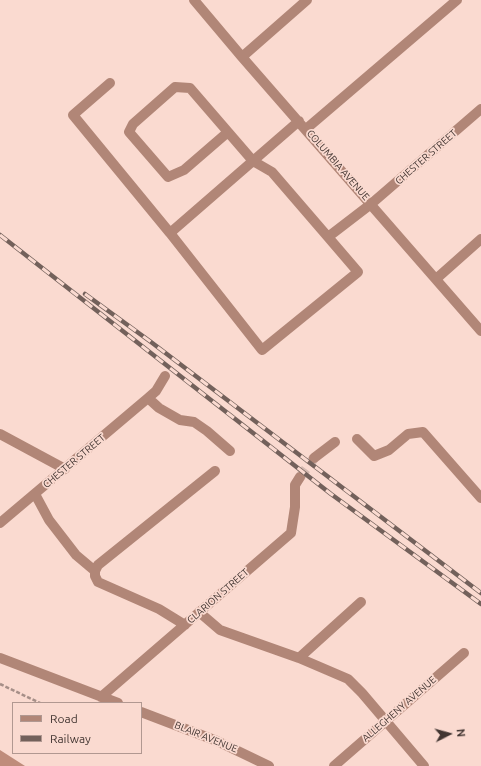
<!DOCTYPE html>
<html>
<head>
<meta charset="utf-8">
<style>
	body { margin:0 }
	#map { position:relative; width:481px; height:766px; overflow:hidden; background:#fadad0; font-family:Ubuntu,sans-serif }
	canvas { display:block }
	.legend { position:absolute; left:12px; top:702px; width:130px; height:52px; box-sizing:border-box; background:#fadad0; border:1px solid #b19891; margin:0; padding:5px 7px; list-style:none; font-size:12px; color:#433632 }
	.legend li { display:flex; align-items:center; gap:8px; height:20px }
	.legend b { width:20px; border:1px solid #b19891 }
	.north { position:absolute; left:429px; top:714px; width:40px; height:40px; -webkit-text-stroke:3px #fadad0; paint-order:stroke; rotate:84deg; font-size:11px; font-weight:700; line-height:16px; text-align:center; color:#433632 }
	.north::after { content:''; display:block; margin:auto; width:14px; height:18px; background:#433632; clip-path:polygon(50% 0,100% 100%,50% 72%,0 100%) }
</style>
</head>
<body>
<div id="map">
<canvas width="481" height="766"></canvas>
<ul class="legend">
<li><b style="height:5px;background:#b18677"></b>Road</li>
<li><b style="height:5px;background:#73615b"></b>Railway</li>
</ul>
<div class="north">N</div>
</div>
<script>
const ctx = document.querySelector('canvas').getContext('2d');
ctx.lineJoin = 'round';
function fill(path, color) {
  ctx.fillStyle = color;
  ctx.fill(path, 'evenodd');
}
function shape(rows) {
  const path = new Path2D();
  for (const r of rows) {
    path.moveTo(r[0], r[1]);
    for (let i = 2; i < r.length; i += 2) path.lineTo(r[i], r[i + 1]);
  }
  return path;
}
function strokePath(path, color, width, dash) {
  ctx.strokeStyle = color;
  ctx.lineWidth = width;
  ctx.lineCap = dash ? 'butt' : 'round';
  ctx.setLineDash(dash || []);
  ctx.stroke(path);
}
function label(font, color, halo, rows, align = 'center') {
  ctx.font = font + ' Ubuntu,sans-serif';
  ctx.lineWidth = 3.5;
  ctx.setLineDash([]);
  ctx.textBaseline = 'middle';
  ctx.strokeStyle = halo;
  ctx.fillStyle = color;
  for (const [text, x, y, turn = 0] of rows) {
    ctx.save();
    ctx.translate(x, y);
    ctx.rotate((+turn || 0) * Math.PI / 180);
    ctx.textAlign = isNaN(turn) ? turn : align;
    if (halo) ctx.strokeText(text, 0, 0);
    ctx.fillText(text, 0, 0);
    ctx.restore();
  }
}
fill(shape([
	[0,750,25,766,0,766]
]), '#bf8c7b');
strokePath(shape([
	[300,477,314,458]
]), '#d5b9b0', 10, [10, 5]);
strokePath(shape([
	[0,684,40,703]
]), '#a68f88', 2.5, [4, 2]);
strokePath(shape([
	[194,0,242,57,481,331],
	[242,57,307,0],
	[110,83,73,115,170,233,299,121],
	[306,129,457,0],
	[228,132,184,170,168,177,129,132,133,124,175,87,190,88,253,161,272,172,328,237,371,204,481,109],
	[170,233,262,350,358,272,328,237],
	[436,279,481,239],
	[148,398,159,408,180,420,194,422,207,431,230,451],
	[0,434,65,469],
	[357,439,374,456,389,450,408,434,423,432,481,498],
	[314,458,335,442],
	[35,494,49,520,76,555,95,571],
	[0,523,148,398,156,391,165,376],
	[199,612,220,630,299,658,348,679,362,693,424,766],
	[185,625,159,609,98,582,95,576,95,571,98,565,215,471],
	[0,658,118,703],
	[299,658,361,602],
	[101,697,291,533,295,507,295,485,300,477],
	[141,712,217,741,269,766],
	[334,766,464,653]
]), '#b18677', 10);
const rail = shape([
	[0,235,331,494,481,604],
	[85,294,151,342,481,593]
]);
strokePath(rail, '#73615b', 4.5);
strokePath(rail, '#fadad0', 3, [9]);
label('10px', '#433632', '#fadad0', [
	["CHESTER STREET",426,157,-41],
	["COLUMBIA AVENUE",338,165,49],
	["CHESTER STREET",74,461,-40],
	["CLARION STREET",218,596,-41],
	["ALLEGHENY AVENUE",399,709,-41],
	["BLAIR AVENUE",206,737,22]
]);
</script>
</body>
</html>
